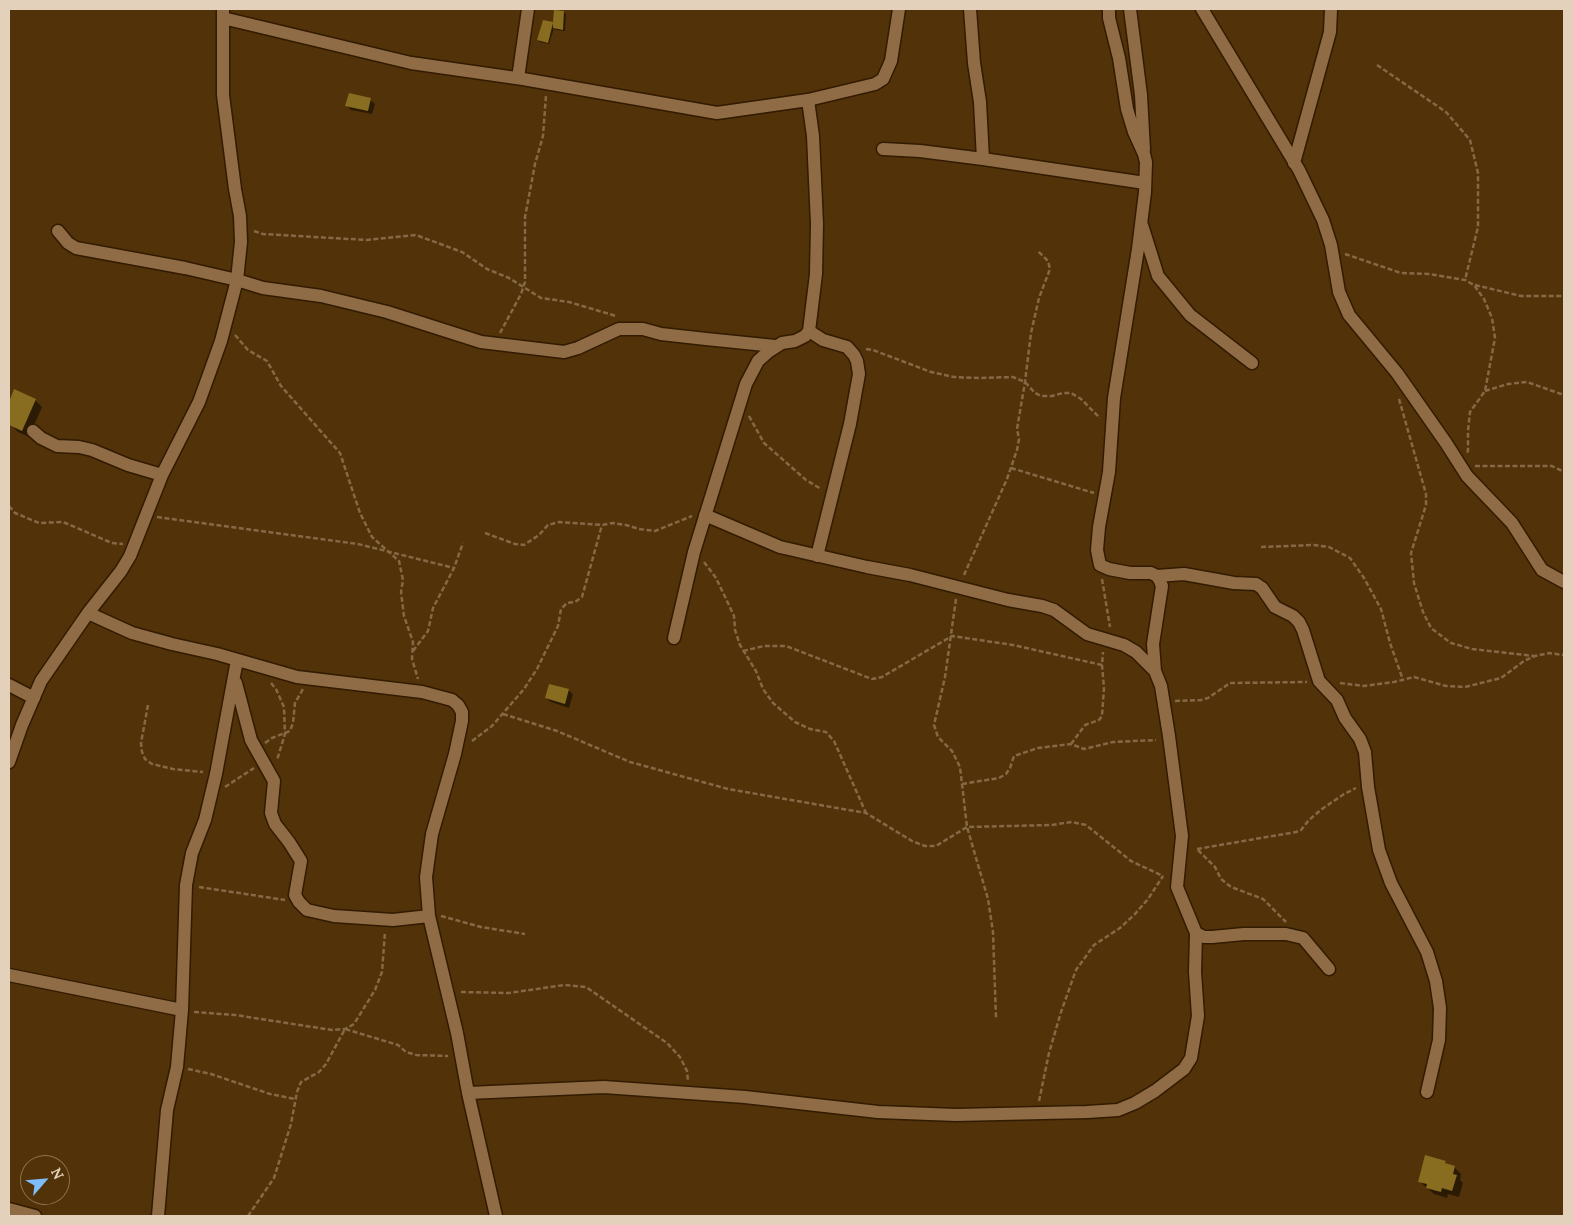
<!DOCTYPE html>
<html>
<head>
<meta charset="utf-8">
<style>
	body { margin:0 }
	#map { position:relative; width:1573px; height:1225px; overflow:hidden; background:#523208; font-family:Lora,serif }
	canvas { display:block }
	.frame { position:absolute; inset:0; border:10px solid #e4d1bc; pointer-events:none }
	.north { position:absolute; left:20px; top:1155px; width:50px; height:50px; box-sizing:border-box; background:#523208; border:1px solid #8c7250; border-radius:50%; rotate:63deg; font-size:14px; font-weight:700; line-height:20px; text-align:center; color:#e4d1bc }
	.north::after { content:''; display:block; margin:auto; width:18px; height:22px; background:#7fbdfa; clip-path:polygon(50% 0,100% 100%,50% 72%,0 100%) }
</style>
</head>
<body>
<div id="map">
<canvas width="1573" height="1225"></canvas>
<div class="frame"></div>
<div class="north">N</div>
</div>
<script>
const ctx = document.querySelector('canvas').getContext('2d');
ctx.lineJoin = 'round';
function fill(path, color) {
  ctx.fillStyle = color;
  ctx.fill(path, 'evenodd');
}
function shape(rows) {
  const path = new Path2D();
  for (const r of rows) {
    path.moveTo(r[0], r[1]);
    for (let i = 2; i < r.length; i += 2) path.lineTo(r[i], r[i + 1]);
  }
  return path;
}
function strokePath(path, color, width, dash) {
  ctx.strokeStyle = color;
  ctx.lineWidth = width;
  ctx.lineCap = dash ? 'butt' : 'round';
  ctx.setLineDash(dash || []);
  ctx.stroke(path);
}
fill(shape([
	[564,12,566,14,565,31,556,30,554,28,549,44,540,42,538,40,543,21,554,24],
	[370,100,375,104,372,114,351,110,347,106],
	[15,391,35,400,42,407,29,437,18,432,9,423,9,405],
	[568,690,573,694,569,708,551,702,546,698],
	[1445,1162,1449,1166,1454,1167,1461,1174,1460,1180,1463,1183,1459,1197,1448,1194,1447,1198,1434,1194,1419,1181]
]), '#0007');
fill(shape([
	[554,10,564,11,563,30,553,28,553,23,548,43,537,40,543,20,553,22],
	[349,93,371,98,368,111,345,106],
	[14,389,36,399,22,431,9,425,9,402],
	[549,684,569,689,565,704,545,698],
	[1425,1155,1446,1161,1445,1163,1455,1166,1453,1174,1457,1175,1452,1191,1442,1188,1441,1192,1426,1188,1427,1184,1418,1182]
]), '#886d21');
const minor = shape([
	[970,9,974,63,980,102,983,159],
	[1109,9,1109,18,1119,58,1127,109,1134,132,1144,154,1146,162,1145,192,1138,249,1114,398,1109,472,1099,527,1097,550,1100,565,1109,569,1130,573,1151,573,1157,576,1160,581,1162,586,1153,644,1155,671],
	[1130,9,1141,95,1144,150],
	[1202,9,1299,170,1323,220,1331,245,1339,292,1349,315,1397,373,1446,443,1467,476,1512,523,1542,570,1564,582],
	[223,18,411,63,523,79,717,113,808,100,875,84,883,79,891,61,899,9],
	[518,78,528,9],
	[883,149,920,151,983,159,1145,183],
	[1294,163,1330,32,1331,9],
	[1142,225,1158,276,1190,315,1252,363],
	[58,231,68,243,76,248,185,268,237,280,263,288,321,296,387,312,481,342,564,352,578,348,619,329,643,329,661,334,706,339,775,346],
	[809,331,823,340,847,347,854,355,857,361,859,374,850,424,817,556],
	[33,431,41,438,57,446,79,447,92,450,128,465,162,475],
	[705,515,780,547,867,567,910,575,1008,600,1042,606,1054,610,1087,634,1124,645,1136,652,1155,671,1161,686,1169,736,1182,836,1177,887,1196,933,1204,937,1212,937,1244,934,1286,934,1303,938,1329,969],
	[1157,576,1184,574,1234,583,1256,584,1262,588,1275,607,1293,616,1299,622,1303,630,1319,681,1337,700,1345,718,1360,739,1365,752,1368,787,1379,850,1391,883,1427,952,1436,981,1440,1008,1439,1040,1427,1092],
	[88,613,132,633,172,644,217,654,297,677,422,692,452,700,458,705,462,712,462,721,455,754,432,834,426,877,429,916,457,1033,468,1093,496,1216],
	[674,638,694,552,746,384,758,361,768,352,782,343,795,341,805,336,809,331,816,274,817,224,813,136,808,100],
	[236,683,251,740,274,781,271,813,275,824,289,842,301,861,295,895,299,902,307,910,334,916,393,920,429,916],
	[9,685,34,698],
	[9,762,22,725,41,681,88,613,121,571,130,556,162,475,199,402,221,341,237,280,241,242,240,216,235,189,223,95,223,9],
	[9,975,182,1010],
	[468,1093,604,1087,745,1097,878,1112,956,1115,1087,1112,1118,1110,1135,1103,1155,1091,1184,1069,1191,1058,1198,1016,1195,972,1196,933],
	[9,1209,35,1216],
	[158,1216,167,1110,177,1067,182,1010,186,885,192,853,205,820,216,774,237,660]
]);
strokePath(minor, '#321b00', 15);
strokePath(shape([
	[1377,65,1446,112,1470,140,1478,173,1478,227,1465,280],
	[254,231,263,234,367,240,416,235,462,252,487,269,509,278,541,298,569,302,616,316],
	[1345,254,1401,273,1429,274,1465,280,1474,285,1484,299,1492,318,1495,338,1485,391,1470,412,1468,431,1468,450,1467,454],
	[1475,285,1521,296,1564,296],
	[500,333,521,294,525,282,525,217,535,164,543,136,546,95],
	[235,335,248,350,267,361,281,386,340,453,360,513,372,537,399,561,403,580,401,592,404,616,413,642,412,659,418,679],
	[866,349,873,350,931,372,954,377,980,378,1013,377,1025,382,1035,393,1041,396,1052,396,1063,393,1071,393,1081,399,1100,418],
	[1485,391,1508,384,1527,382,1564,395],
	[1399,399,1426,494,1426,505,1411,553,1414,583,1423,612,1431,628,1451,643,1472,649,1534,656],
	[749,416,764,443,806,480,821,489],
	[1475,466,1552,466,1564,472],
	[1011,468,1094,493],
	[9,506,15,513,39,523,63,522,112,543,123,544],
	[157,517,358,544,454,568],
	[485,533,515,544,524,545,539,535,548,525,559,522,602,525,613,523,626,525,639,529,655,531,692,516],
	[1261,547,1314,545,1329,547,1350,558,1364,578,1381,609,1390,643,1403,680],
	[704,562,716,578,728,603,734,616,735,630,740,645,756,671,763,689,773,703,795,722,810,729,826,732,834,741,866,813],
	[964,575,1007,479,1017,450,1019,439,1017,429,1025,382,1031,333,1039,298,1050,269,1048,261,1037,250],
	[1102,579,1110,627],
	[956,599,945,677,934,725,938,737,952,751,960,767,967,827,988,899,993,932,996,1018],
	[413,651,428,631,433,608,454,568,463,543],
	[743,651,764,646,786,646,872,679,882,677,952,636,1013,645,1102,665],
	[271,683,276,689,284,707,285,734,277,760],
	[1340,683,1364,686,1394,682,1414,677,1446,686,1465,687,1501,678,1524,661,1535,656,1549,653,1564,655],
	[1175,701,1201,700,1208,698,1230,683,1307,682],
	[148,705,141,743,142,752,145,759,152,764,173,769,203,772],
	[503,714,557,731,630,762,728,789,866,813,912,841,925,846,936,846,967,827,1051,825,1072,822,1086,825,1131,861,1163,876],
	[472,741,492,726,524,689,537,669,558,626,561,609,567,603,575,602,582,597,602,525],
	[265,743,272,738,290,731,293,723,295,703,303,689],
	[1071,744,1085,725,1099,720,1102,716,1104,688,1102,665,1103,652],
	[962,784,999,778,1006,774,1010,768,1014,756,1038,748,1071,744,1084,749,1113,742,1156,740],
	[225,787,254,768],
	[1197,849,1296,832,1301,830,1309,820,1322,809,1344,794,1356,788],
	[1198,850,1215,867,1221,879,1231,887,1263,899,1286,922],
	[199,887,285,900],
	[441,916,481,927,525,934],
	[461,992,509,993,564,985,586,987,667,1043,680,1057,687,1071,688,1081],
	[194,1012,235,1015,332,1030,345,1029,354,1024,375,990,382,972,385,932],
	[188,1069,211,1074,270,1094,295,1099],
	[1039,1101,1049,1053,1061,1012,1076,970,1094,945,1120,928,1135,914,1148,899,1163,876],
	[248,1216,274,1178,291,1124,297,1092,301,1082,319,1072,326,1064,345,1029,398,1045,406,1052,416,1055,448,1056]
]), '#856947', 2.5, [5, 2.5]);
strokePath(minor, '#8f6c45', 12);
</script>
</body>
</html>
